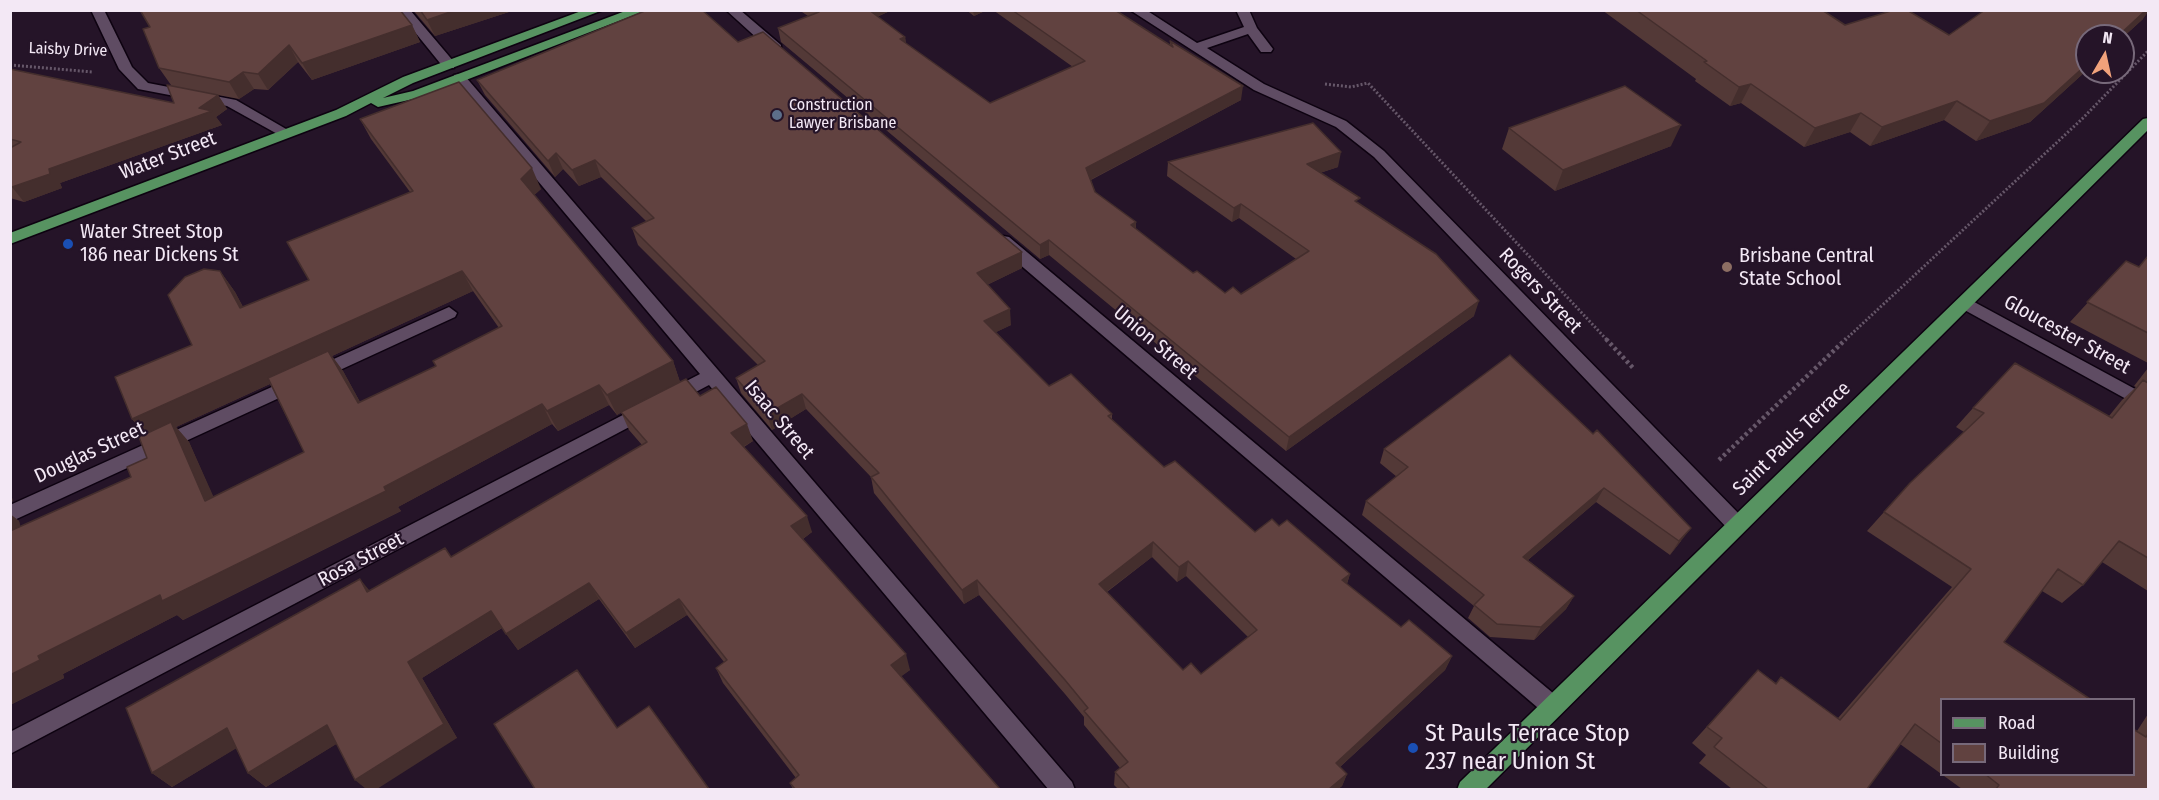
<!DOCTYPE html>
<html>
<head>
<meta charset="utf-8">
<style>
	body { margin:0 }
	#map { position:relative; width:2159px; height:800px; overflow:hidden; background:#251428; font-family:"Fira Sans Condensed",sans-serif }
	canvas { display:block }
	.frame { position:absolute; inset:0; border:12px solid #f3e8f5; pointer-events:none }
	.legend { position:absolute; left:1940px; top:698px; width:195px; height:78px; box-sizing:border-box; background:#251428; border:2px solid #77697a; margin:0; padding:8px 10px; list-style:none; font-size:18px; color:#f3e8f5 }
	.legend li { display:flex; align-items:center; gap:12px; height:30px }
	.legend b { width:30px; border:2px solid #77697a }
	.north { position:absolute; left:2075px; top:24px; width:60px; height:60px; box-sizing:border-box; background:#251428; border:2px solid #77697a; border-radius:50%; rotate:9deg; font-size:16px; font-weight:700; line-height:24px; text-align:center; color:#f3e8f5 }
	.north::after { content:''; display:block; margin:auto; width:21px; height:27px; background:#f1a27b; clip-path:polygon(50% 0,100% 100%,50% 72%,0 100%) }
</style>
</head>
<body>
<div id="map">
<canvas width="2159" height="800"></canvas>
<div class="frame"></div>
<ul class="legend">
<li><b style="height:8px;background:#579361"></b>Road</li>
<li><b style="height:16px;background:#614240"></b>Building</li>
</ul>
<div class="north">N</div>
</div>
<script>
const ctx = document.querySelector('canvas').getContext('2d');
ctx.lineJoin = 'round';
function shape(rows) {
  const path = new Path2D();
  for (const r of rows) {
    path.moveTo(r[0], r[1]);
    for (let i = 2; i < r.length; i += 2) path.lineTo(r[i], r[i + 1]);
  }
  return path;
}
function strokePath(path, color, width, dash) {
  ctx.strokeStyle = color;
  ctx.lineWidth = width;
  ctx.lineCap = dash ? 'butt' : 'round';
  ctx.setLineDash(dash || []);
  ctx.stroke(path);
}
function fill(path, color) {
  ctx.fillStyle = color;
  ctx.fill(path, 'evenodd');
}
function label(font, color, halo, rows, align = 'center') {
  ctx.font = font + ' "Fira Sans Condensed",sans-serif';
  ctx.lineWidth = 4.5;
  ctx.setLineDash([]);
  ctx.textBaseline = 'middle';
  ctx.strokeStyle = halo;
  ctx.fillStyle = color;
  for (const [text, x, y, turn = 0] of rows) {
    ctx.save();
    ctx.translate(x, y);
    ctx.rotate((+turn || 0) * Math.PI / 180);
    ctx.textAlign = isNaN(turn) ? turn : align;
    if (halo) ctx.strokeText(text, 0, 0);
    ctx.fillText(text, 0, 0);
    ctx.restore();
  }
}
const minor = shape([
	[91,10,104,10,132,67,148,83,236,100,293,133,286,137,281,136,227,106,138,89,119,69,91,10],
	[397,10,410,10,454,62,454,68,444,68,397,10],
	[726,10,740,10,781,45,781,51,771,51,726,10],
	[1130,10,1146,10,1197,43,1244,27,1236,10,1249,10,1257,28,1273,49,1271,52,1261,52,1248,34,1207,48,1264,84,1346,121,1384,151,1743,518,1746,524,1743,530,1736,532,1729,530,1374,157,1336,127,1254,90,1130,10],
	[459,74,464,75,718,370,1072,782,1075,790,1049,790,709,385,677,402,665,402,662,397,665,392,700,374,454,81,454,75,459,74],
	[1003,236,1009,237,1560,699,1563,706,1560,713,1552,716,1544,713,997,245,995,241,1003,236],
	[1965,297,2148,396,2148,411,1959,307,1957,303,1959,299,1965,297],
	[449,307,457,313,455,317,10,522,10,505,449,307],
	[646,403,652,405,655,410,652,415,10,754,10,732,646,403]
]);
const major = shape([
	[584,10,603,10,413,83,383,98,413,91,628,10,647,10,422,97,378,107,371,103,346,116,10,244,10,233,336,110,403,77,584,10],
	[2148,118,2148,130,1485,790,1457,790,1460,782,2143,119,2148,118]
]);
strokePath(minor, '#0d0210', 3);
strokePath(major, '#0d0210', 3);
strokePath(shape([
	[10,65,93,72],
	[1325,84,1351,87,1368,83,1607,340],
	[1845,340,2082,119,2148,51]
]), '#665769', 3, [2, 2]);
strokePath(shape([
	[1606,339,1634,369],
	[1719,460,1846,339]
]), '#665769', 4.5, [3, 3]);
fill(minor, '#5f4c63');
fill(major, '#579361');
fill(shape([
	[413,10,515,10,435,36],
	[799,10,892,10,877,17,905,37,906,44,990,103,1073,67,993,10,1115,10,1170,46,1170,41,1241,100,1091,180,1095,192,1136,222,1136,229,1193,273,1225,293,1241,294,1296,259,1239,218,1232,222,1167,176,1168,162,1338,167,1320,173,1359,204,1474,316,1286,451,1049,255,1040,259,781,42,778,28,808,16],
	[966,10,987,10,974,16],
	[1602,10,1822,10,1845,25,1949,35,2143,19,2030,122,1976,141,1944,120,1870,146,1850,132,1804,147,1741,103,1730,106,1695,81,1696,79],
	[412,25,420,42,312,80,298,62,268,90,254,89,239,99,218,95,227,109,216,117,222,125,60,183,62,188,24,202,10,198,10,69,174,103,171,85,159,68],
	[738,42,1022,252,1022,268,987,285,1011,325,996,332,1049,386,1112,414,1112,420,1164,467,1255,532,1279,526,1350,574,1347,584,1401,627,1452,656,1445,670,1340,767,1347,774,1342,786,1338,789,1118,789,1114,785,1115,772,1120,768,1084,725,1084,717,1065,694,979,595,964,604,874,493,871,477,806,409,772,430,741,393,736,378,758,365,638,245,632,228,647,222,601,177,579,186,563,169,555,177,485,95,477,80],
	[1152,557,1177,582,1186,576,1248,637,1201,674,1183,670,1107,592],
	[360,119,541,189,534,195,673,361,680,382,700,396,753,441,744,447,812,532,803,539,910,670,901,676,1000,789,793,789,790,783,796,778,723,683,716,668,724,662,687,615,635,648,599,599,518,650,502,628,422,678,457,738,336,744,266,787,248,773,236,748,172,787,152,773,370,591,451,557,642,445,629,430,621,412,617,415,609,405,558,431,552,424,398,507,401,511,183,620,177,615,63,674,64,678,10,705,10,514,19,521,20,527,131,477,147,458,145,434,132,419,192,345,220,271,235,292,243,307,309,280,410,192,371,139],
	[473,291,499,328,436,366,360,402,343,371,332,356],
	[270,384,304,452,213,497,189,442,176,427],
	[1509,128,1671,146,1555,191,1502,149],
	[2148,256,2148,363,2070,322,2126,261,2139,267],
	[1510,355,1681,541,1670,555,1596,502,1528,560,1574,596,1566,609,1534,640,1490,637,1468,618,1474,606,1362,515,1366,501,1397,477,1380,463,1384,449],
	[2148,368,2148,591,2102,562,2083,585,2062,603,2042,591,1941,699,1941,774,2133,774,2137,731,2148,714,2148,789,1962,789,1900,744,1867,789,1732,789,1699,763,1706,755,1692,743,1758,670,1776,683,1838,718,1952,587,1867,531,1910,483,1964,432,1956,427,1973,408,2109,416,2122,400,2136,387,2134,386]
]), '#533937');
fill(shape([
	[456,10,515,10,435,36,427,20],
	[865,10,892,10,867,21],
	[973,10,987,10,974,16],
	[2146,10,2148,10,2148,12,2143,19,2123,37,2123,36,2118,36],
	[412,25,420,42,312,80,302,63],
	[905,37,907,51,900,39],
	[289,45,298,62,268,90,258,74],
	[2087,64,2087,70,2030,122,1976,141,1990,121],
	[243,72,254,89,239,99,229,82],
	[1751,84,1741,103,1730,106,1739,87],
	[1243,86,1241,100,1086,182,1086,168],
	[218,95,227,109,216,117,222,125,60,183,62,188,24,202,12,187,49,169,199,108],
	[1957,101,1944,120,1870,146,1882,127],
	[1861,113,1850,132,1804,147,1815,128],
	[1681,125,1671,146,1555,191,1563,170],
	[1341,152,1338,167,1304,178,1307,164],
	[556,153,563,169,555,177,548,161],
	[595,160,601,177,579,186,572,170],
	[532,168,541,189,530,199,521,179],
	[1241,204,1239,218,1232,222,1234,208],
	[1136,222,1135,237,1131,225],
	[1049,240,1049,255,1040,259,1040,245],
	[1022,252,1022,268,978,289,977,273],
	[220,271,235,292,255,329,240,308],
	[462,271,473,291,332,356,343,371,372,424,358,403,331,356,176,427,189,442,224,520,132,419],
	[1479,301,1474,316,1286,451,1289,437],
	[1010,309,1011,325,986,337,984,321],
	[673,361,680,382,617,415,607,395],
	[599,385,609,405,558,431,547,411],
	[802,394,806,409,772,430,767,414],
	[542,404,552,424,398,507,401,511,183,620,177,615,63,674,64,678,10,705,10,675,38,656,160,595,384,487],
	[747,424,753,441,737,450,731,433],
	[1604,488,1596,502,1516,570,1523,557],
	[10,491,13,501,10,503],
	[10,514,19,521,27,553,10,540],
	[807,516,812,532,797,543,791,526],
	[1691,528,1681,541,1670,555,1679,541],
	[1153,542,1152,557,1098,598,1099,584],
	[1188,561,1186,576,1177,582,1179,567],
	[1350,574,1345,589,1342,580],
	[360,579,374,596,367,592],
	[977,580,979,595,964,604,962,590],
	[589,583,599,599,518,650,506,634],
	[1574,596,1566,609,1534,640,1541,627],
	[679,599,687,615,635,648,626,633],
	[491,611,503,627,422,678,457,738,377,789,366,789,355,780,408,662],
	[906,654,910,670,895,681,891,665],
	[1452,656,1445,670,1331,775,1336,763],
	[327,725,343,740,266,787,248,773],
	[227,728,245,743,172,787,152,773],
	[1347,774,1342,786,1338,789,1329,789]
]), '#442e2d');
const building = shape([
	[140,10,400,10,412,25,302,63,289,45,258,74,243,72,229,82,159,68,143,29,150,27,140,10],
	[420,10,456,10,427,20,420,10],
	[647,10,702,10,738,42,763,32,1022,252,977,273,1010,309,984,321,1049,386,1071,374,1112,414,1108,416,1164,467,1175,461,1255,532,1272,519,1279,526,1287,520,1350,574,1342,580,1401,627,1409,620,1452,656,1336,763,1347,774,1329,789,1130,789,1115,772,1128,762,1084,711,1088,708,1065,680,977,580,962,590,871,477,879,473,802,394,767,414,736,378,765,361,632,228,654,218,595,160,572,170,556,153,548,161,477,80,647,10],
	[1153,542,1179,567,1188,561,1257,630,1201,674,1191,663,1183,670,1099,584,1153,542],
	[818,10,869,10,905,37,900,39,990,103,1085,61,1012,10,1115,10,1173,47,1170,41,1243,86,1086,168,1095,192,1136,222,1131,225,1193,273,1197,271,1225,293,1233,287,1241,294,1309,251,1241,204,1234,208,1168,162,1313,123,1341,152,1307,164,1360,198,1355,201,1436,254,1479,301,1289,437,1049,240,1040,245,778,28,819,12,818,10],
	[1636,10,1822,10,1845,25,1894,10,1907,10,1949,35,1985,10,2146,10,2118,36,2087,36,2087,64,2044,103,1990,121,1957,101,1882,127,1861,113,1815,128,1751,84,1739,87,1704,62,1707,61,1636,10],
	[10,69,174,103,167,85,218,95,199,108,212,111,49,169,50,174,12,187,10,187,10,148,21,142,10,139,10,69],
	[459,82,532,168,521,179,673,361,607,395,599,385,547,411,542,404,384,487,386,491,162,601,160,595,38,656,40,660,10,675,10,531,131,477,127,467,147,458,139,437,171,422,205,501,304,452,268,378,328,351,358,403,436,366,433,361,502,326,462,271,132,419,115,377,192,345,168,295,185,277,204,269,220,271,240,308,309,280,287,242,413,191,360,119,459,82],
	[1625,86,1681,125,1563,170,1509,128,1625,86],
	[2148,256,2148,333,2087,302,2126,261,2139,267,2148,256],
	[1510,355,1593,434,1597,430,1691,528,1679,541,1604,488,1523,557,1574,596,1541,627,1497,624,1474,605,1484,595,1366,501,1408,467,1384,449,1510,355],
	[2015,363,2112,418,2143,380,2148,383,2148,558,2119,541,2083,585,2058,569,2004,642,2090,699,1941,699,1941,743,1915,724,1867,789,1768,789,1714,747,1722,738,1707,727,1758,670,1776,684,1781,677,1840,720,1971,569,1884,512,1910,483,1984,413,1973,408,2015,363],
	[686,379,700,396,716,387,747,424,731,433,807,516,791,526,906,654,891,665,1000,789,795,789,790,783,799,775,716,668,727,660,679,599,626,633,589,583,506,634,491,611,408,662,444,724,355,780,327,725,248,773,227,728,152,773,126,708,360,579,367,592,445,548,451,557,647,442,621,412,686,379],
	[577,670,617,728,649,706,709,789,535,789,494,724,577,670],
	[2133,729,2146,737,2148,734,2148,789,1996,789,1999,785,1985,774,2133,774,2133,729]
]);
fill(building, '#614240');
strokePath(building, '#442e2d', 1.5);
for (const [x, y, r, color] of [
	[777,115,6,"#5c6f8a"],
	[68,244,6,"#1a4fb4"],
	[1727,267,6,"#8d6e63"],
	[1413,748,6,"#1a4fb4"]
]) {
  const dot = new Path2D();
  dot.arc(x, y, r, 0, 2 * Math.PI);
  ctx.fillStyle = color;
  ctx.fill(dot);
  strokePath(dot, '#251428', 2);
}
label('16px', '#f3e8f5', '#251428', [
	["Laisby Drive",68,50,2]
]);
label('16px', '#f3e8f5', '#251428', [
	["Construction",789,106],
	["Lawyer Brisbane",789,124]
], 'left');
label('20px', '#f3e8f5', '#251428', [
	["Water Street",168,156,-21],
	["Rogers Street",1540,291,46],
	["Gloucester Street",2067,335,29],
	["Union Street",1155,343,40],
	["Isaac Street",779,420,50],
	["Saint Pauls Terrace",1792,439,-44],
	["Douglas Street",90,453,-25],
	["Rosa Street",361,560,-28]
]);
label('20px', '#f3e8f5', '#251428', [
	["Water Street Stop",80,232],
	["186 near Dickens St",80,255],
	["Brisbane Central",1739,256],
	["State School",1739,279]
], 'left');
label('24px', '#f3e8f5', '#251428', [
	["St Pauls Terrace Stop",1425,734],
	["237 near Union St",1425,762]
], 'left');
</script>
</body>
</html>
